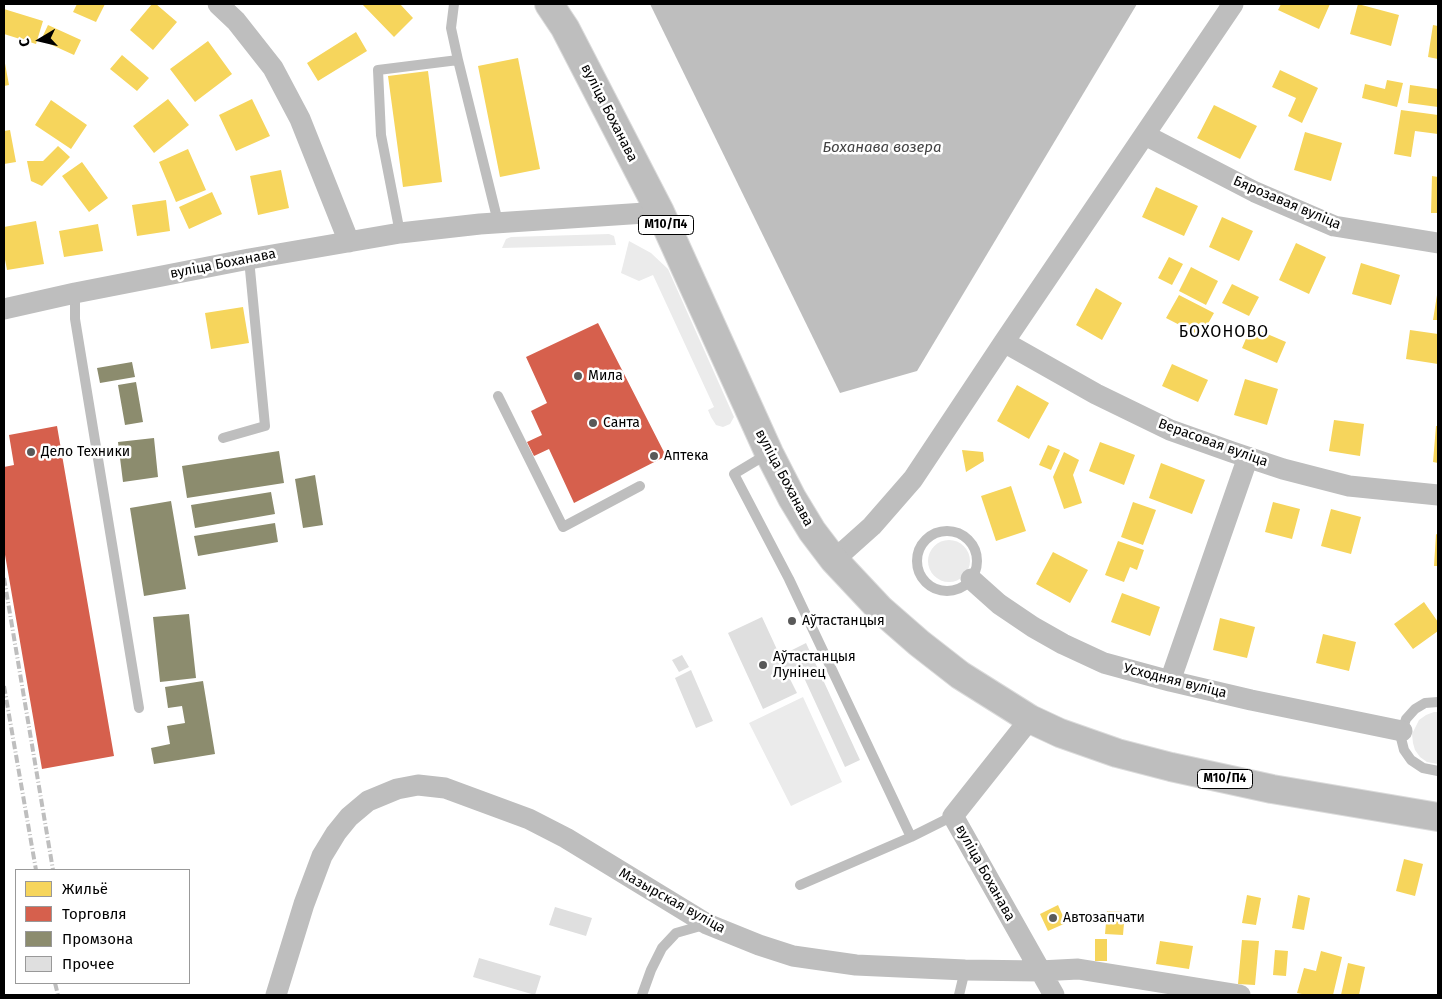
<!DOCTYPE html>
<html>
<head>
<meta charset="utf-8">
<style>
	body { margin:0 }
	#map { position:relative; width:1442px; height:999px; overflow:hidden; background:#fff; font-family:"Fira Sans",sans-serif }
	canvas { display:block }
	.frame { position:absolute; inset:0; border:5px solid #000; pointer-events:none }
	.legend { position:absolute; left:15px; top:869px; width:175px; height:115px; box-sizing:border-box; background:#fff; border:1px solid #999; margin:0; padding:6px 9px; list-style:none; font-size:15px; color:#000 }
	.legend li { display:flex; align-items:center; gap:10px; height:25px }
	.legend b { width:25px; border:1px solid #999 }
	.north { position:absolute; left:15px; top:15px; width:50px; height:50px; -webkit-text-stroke:4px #fff; paint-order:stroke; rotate:261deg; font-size:14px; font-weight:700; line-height:20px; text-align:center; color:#000 }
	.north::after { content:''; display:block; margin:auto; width:18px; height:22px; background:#000; clip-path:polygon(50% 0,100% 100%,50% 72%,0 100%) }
</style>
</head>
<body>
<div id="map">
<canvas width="1442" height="999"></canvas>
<div class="frame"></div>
<ul class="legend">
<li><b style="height:14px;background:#f6d55c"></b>Жильё</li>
<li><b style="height:14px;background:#d6604d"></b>Торговля</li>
<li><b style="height:14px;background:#8c8c6e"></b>Промзона</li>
<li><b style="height:14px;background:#dfdfdf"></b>Прочее</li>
</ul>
<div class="north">С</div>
</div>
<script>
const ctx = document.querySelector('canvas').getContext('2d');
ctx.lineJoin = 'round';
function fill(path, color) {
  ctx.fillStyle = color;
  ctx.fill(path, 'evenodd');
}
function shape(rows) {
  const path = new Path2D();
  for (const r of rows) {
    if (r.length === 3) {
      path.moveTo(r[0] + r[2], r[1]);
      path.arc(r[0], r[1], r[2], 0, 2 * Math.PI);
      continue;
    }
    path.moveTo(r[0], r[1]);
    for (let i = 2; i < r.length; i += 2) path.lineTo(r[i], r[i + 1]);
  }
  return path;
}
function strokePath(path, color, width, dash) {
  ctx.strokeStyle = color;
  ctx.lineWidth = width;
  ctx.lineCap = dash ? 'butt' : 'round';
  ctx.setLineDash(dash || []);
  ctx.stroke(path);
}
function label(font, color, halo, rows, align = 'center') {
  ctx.font = font + ' "Fira Sans",sans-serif';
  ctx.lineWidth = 5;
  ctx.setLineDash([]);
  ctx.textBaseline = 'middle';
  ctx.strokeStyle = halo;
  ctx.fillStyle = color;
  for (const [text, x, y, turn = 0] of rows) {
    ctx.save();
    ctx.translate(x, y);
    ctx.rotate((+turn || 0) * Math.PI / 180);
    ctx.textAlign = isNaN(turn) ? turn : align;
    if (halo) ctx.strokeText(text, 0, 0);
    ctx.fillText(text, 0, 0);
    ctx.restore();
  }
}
fill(shape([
	[609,234,614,236,616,245,502,248,506,239,511,237],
	[629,241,651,253,668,269,734,417,730,424,723,427,716,425,711,417,708,410,714,407,653,275,639,281,621,273],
	[949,561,21],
	[803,697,842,782,791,806,749,723],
	[1434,712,1438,712,1438,764,1427,762,1420,757,1415,750,1413,743,1412,734,1419,720,1426,715]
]), '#ebebeb');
fill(shape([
	[650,4,1137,4,917,371,840,393]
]), '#bebebe');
fill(shape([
	[77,4,105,4,96,22,73,12],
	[152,4,156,4,177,22,153,50,130,30],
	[362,4,400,4,413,18,394,37],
	[1281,4,1330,4,1319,29,1278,10],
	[1358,4,1399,15,1391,46,1350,34],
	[4,9,43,21,36,44,4,34],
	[48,25,81,40,74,55,41,40],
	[1433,25,1438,26,1438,59,1428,57],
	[356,32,367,51,318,81,307,63],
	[208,41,232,74,195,102,170,69],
	[122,55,149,78,137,91,110,69],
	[4,58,9,85,4,86],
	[518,58,540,169,500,177,478,66],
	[1280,70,1318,88,1302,123,1288,116,1296,98,1272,87],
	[428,71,442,182,403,187,388,76],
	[1387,80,1403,83,1397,107,1362,98,1365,84,1385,89],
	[1410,85,1438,89,1438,107,1408,103],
	[168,99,189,125,154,153,133,126],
	[252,99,270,136,236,151,219,115],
	[51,100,87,125,71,149,35,125],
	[1214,105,1257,126,1240,159,1197,138],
	[1401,110,1438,115,1438,134,1415,131,1411,157,1394,154],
	[10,130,16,162,4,164,4,131],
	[1305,132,1342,143,1331,181,1294,170],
	[58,146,70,157,42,186,31,181,27,161,43,161],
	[188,149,206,190,176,202,159,162],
	[82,162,108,198,89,212,62,176],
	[281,170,289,208,258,215,250,176],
	[1432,176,1438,177,1438,213,1431,213],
	[1156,187,1198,206,1184,236,1142,217],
	[212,192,222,214,189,229,179,207],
	[166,200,170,231,137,236,132,205],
	[1222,217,1253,231,1239,261,1209,247],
	[36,221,44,264,7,270,4,254,4,227],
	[98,224,103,251,64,257,59,231],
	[1296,243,1326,257,1309,294,1279,280],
	[1169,257,1183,264,1172,285,1158,278],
	[1361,263,1400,275,1391,305,1352,294],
	[1191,267,1218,281,1206,305,1179,291],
	[1232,284,1259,297,1249,316,1222,303],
	[1096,288,1122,303,1102,340,1076,325],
	[1179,295,1214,313,1201,336,1166,318],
	[1437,295,1438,295,1438,320,1433,320],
	[243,307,249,343,211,349,205,313],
	[1251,327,1286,342,1277,363,1242,348],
	[1410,330,1438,334,1438,364,1406,359],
	[1172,364,1208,380,1198,402,1162,386],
	[1245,379,1278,389,1267,425,1234,415],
	[1017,385,1049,403,1029,439,997,421],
	[1334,420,1364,424,1360,456,1329,451],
	[1436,426,1438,426,1438,463,1433,462],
	[1100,442,1135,455,1124,485,1089,471],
	[1048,445,1060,450,1051,470,1039,465],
	[962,450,983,452,984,461,966,472],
	[1064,452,1079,460,1073,475,1082,503,1064,509,1053,477],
	[1161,463,1205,480,1192,514,1149,498],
	[1011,486,1026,531,996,541,981,496],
	[1133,502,1156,510,1143,545,1121,537],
	[1273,502,1300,509,1292,539,1265,532],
	[1331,509,1361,517,1351,554,1321,546],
	[1436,534,1438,535,1438,566,1434,566],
	[1118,541,1144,550,1137,570,1130,567,1124,582,1105,575],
	[1053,552,1088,570,1070,603,1036,584],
	[1122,593,1160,607,1150,636,1111,622],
	[1424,602,1438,622,1438,631,1413,649,1394,624],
	[1220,618,1255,627,1247,658,1213,650],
	[1323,634,1356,642,1349,671,1316,663],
	[1404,859,1423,864,1415,896,1396,891],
	[1247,895,1261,898,1256,925,1242,923],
	[1298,895,1310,898,1304,930,1292,928],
	[1058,905,1066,923,1048,931,1040,914],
	[1107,911,1125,912,1123,935,1105,934],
	[1095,939,1107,939,1107,961,1095,961],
	[1242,940,1259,941,1255,985,1238,984],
	[1160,941,1193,946,1189,969,1156,964],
	[1275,950,1288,951,1286,976,1273,975],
	[1321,951,1342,957,1333,995,1307,995,1297,993,1304,968,1316,971],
	[1348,963,1365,967,1359,995,1341,995]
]), '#f6d55c');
fill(shape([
	[598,323,666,456,574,503,549,449,534,456,527,442,542,435,531,411,547,403,526,357],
	[57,426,114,756,42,769,4,549,4,467,14,465,9,435]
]), '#d6604d');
fill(shape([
	[132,362,135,377,100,383,97,368],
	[136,382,143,422,125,425,118,385],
	[154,438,158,477,123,482,118,442],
	[279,451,284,483,187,498,182,466],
	[315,475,323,525,303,528,295,479],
	[271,492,275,514,195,528,191,505],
	[171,501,186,589,144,596,130,508],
	[275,523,278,542,198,556,194,536],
	[189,614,196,678,160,682,153,617],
	[203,681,215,754,154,764,151,748,170,744,167,726,185,723,182,706,168,708,165,687]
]), '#8c8c6e');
fill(shape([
	[762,617,780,656,806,643,860,760,845,767,800,669,788,675,797,693,763,709,728,633],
	[682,655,689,667,679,672,672,660],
	[691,670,713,721,696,728,675,678],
	[555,907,592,918,586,936,549,925],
	[479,958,541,976,535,995,473,977]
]), '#dfdfdf');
const primary = shape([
	[549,4,565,28,660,212,769,453,792,498,812,531,834,560,880,609,919,643,960,675,1030,719,1060,733,1117,753,1171,767,1272,789,1438,817]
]);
strokePath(primary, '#dbdbdb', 30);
strokePath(shape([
	[454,4,451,28,458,60],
	[400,233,381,135,378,70,458,60,498,222],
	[75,293,75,319,139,708],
	[498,396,563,527,640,486],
	[223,438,265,426,249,259],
	[769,453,734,474,789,579,911,837],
	[947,561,30],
	[1438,702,1425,703,1415,709,1406,719,1402,731,1401,738,1404,750,1411,760,1423,768,1438,771],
	[800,885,911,837,953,816],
	[642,995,651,970,662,948,676,933,704,925],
	[959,995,965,970]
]), '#bebebe', 10);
strokePath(shape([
	[218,4,236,21,273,68,300,119,349,242],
	[1145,135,1255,192,1334,226,1438,243],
	[4,309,75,293,249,259,400,233,480,224,660,212],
	[1004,342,1096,394,1170,430,1232,452,1283,469,1349,486,1438,495],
	[834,560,872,526,913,479,1004,342,1233,4],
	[971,579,999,604,1033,627,1063,644,1104,663,1170,681,1251,700,1402,731],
	[1170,681,1248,457],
	[1030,719,953,816,1054,995],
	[276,995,304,904,322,856,336,833,349,817,368,801,397,789,418,785,445,788,529,819,566,838,707,924,759,945,793,956,856,965,965,970,1040,971,1078,969,1240,995]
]), '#bebebe', 21);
strokePath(primary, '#bebebe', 28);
strokePath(shape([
	[4,578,53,870],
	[4,686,36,870],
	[55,983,58,995]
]), '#bebebe', 4, [8, 2.5, 1, 2.5]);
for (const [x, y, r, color] of [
	[578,376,5,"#595959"],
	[593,423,5,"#595959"],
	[31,452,5,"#595959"],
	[654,456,5,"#595959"],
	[792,621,5,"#595959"],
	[763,665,5,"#595959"],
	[1053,918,5,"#595959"]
]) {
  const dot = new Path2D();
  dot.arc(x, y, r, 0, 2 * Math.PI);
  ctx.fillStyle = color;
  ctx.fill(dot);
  strokePath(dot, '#fff', 2);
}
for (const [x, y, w] of [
	[666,225,55],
	[1225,779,55]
]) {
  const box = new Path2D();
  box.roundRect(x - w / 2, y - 9.5, w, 19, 4);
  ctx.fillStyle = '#fff';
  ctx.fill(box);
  strokePath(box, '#000', 1);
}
label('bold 12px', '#000', null, [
	["М10/П4",666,225],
	["М10/П4",1225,779]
]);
label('14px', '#000', '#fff', [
	["вуліца Боханава",609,113,63],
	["Бярозавая вуліца",1287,203,23],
	["вуліца Боханава",223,264,-11],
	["Верасовая вуліца",1213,443,20],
	["вуліца Боханава",784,478,62],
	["Усходняя вуліца",1175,681,14],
	["вуліца Боханава",985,873,61],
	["Мазырская вуліца",672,901,29]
]);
label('14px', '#000', '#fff', [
	["Мила",588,376],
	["Санта",603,423],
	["Дело Техники",41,452],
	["Аптека",664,456],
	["Аўтастанцыя",802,621],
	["Аўтастанцыя",773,657],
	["Лунінец",773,673],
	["Автозапчати",1063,918]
], 'left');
label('italic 15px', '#434343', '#fff', [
	["Боханава возера",882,148]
]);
ctx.letterSpacing = '1px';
label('16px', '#000', '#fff', [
	["БОХОНОВО",1224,333]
]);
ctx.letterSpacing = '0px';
</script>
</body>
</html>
